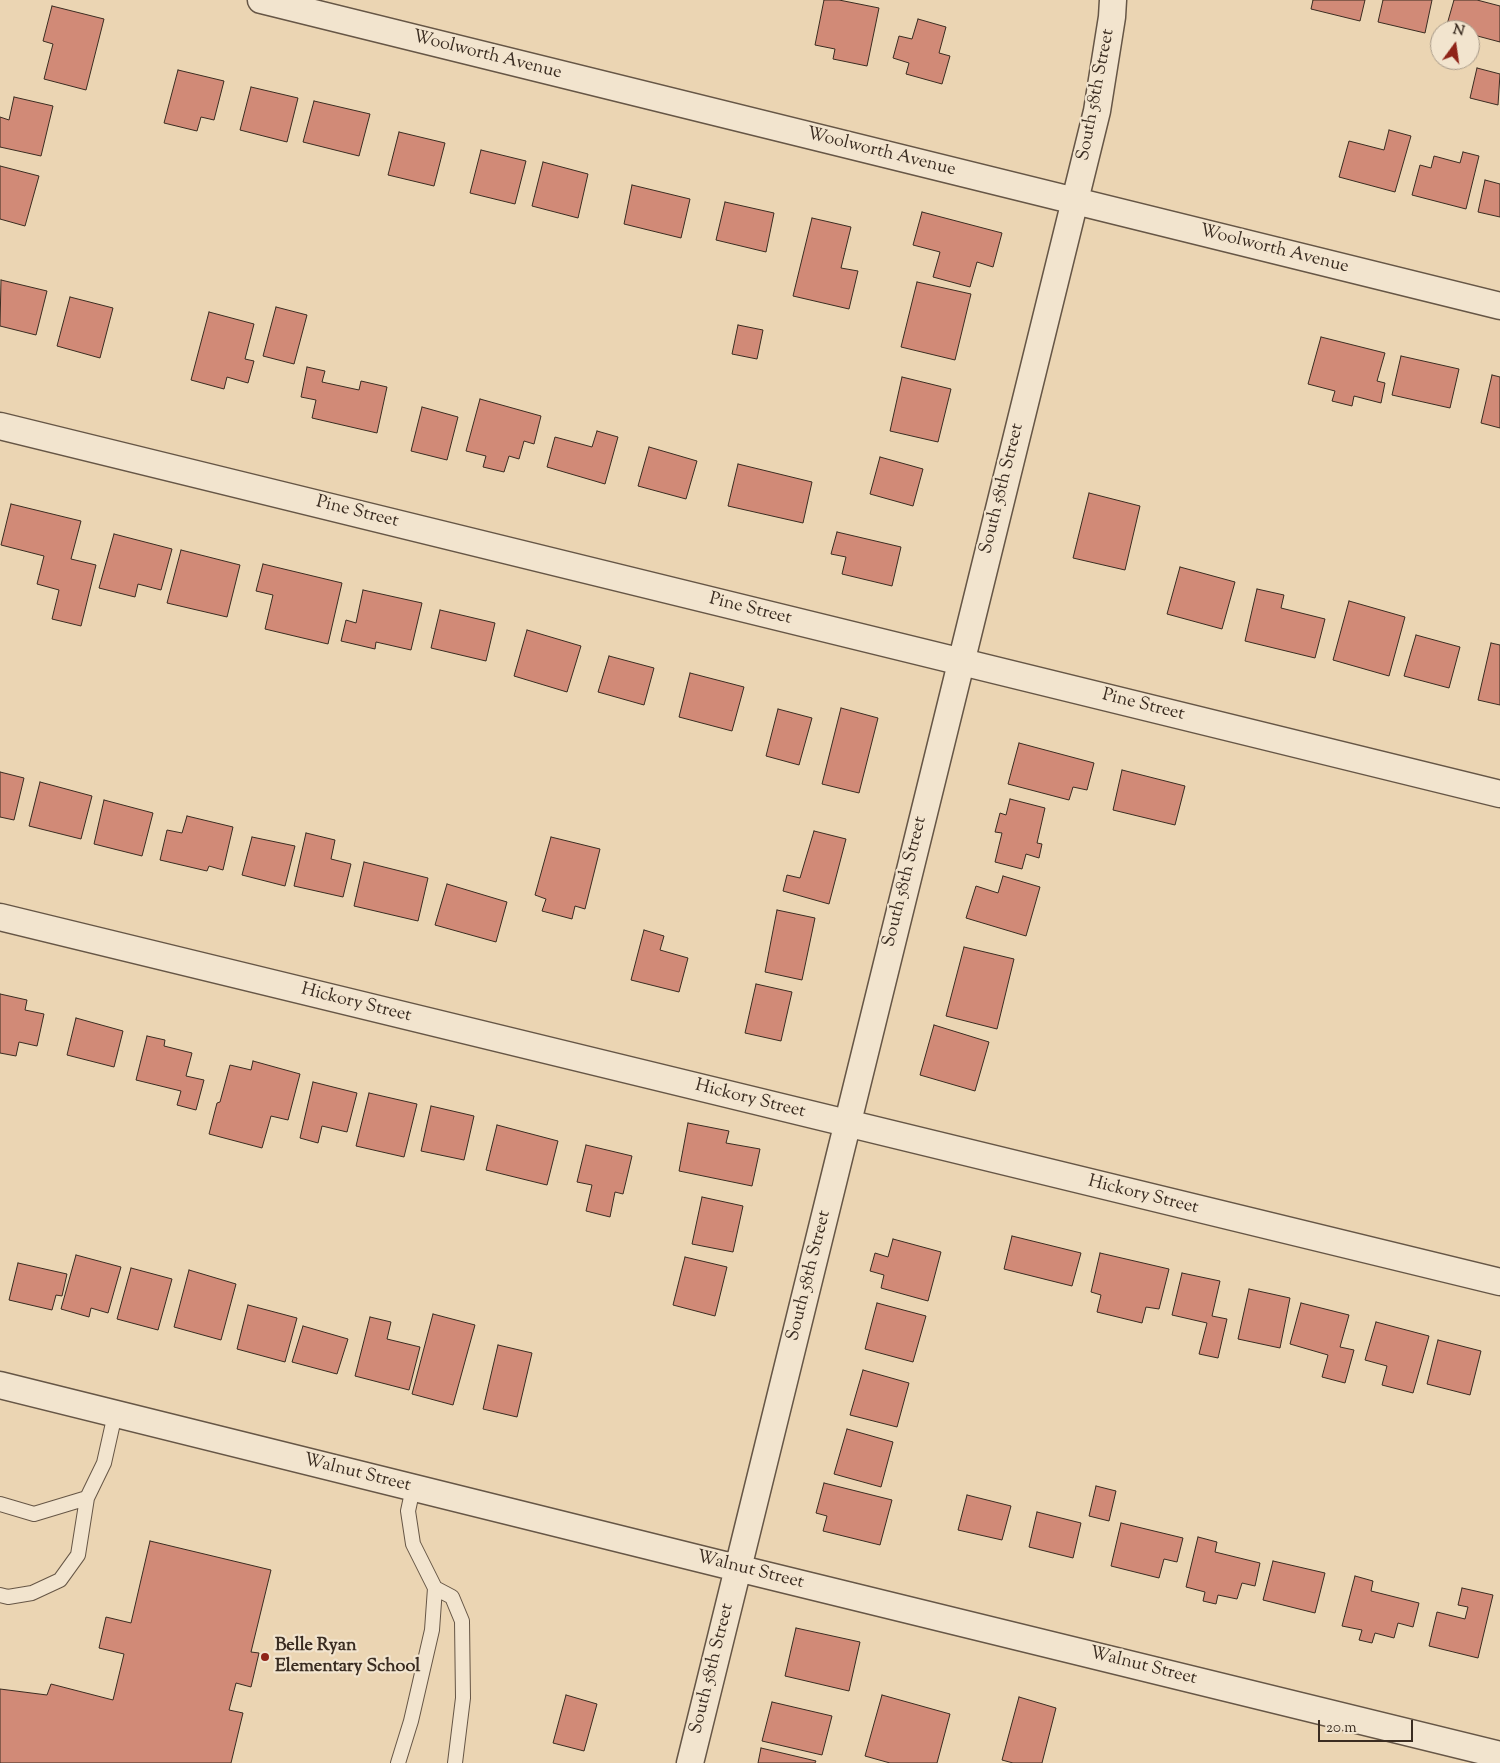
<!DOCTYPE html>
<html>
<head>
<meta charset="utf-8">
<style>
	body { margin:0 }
	#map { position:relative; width:1500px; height:1763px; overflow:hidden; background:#ebd5b3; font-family:"Sorts Mill Goudy",serif }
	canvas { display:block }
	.north { position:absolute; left:1430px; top:20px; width:50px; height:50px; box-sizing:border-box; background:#f2e4ce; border:1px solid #a89a89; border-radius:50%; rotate:14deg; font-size:14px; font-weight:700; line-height:20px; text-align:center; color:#3a2c21 }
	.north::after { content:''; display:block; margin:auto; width:18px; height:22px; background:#8f2418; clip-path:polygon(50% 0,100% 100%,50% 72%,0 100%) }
	.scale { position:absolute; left:1318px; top:1720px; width:95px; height:22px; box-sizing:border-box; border:2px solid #3a2c21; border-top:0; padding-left:6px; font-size:15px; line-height:18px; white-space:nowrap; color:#3a2c21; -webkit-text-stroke:4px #f2e4ce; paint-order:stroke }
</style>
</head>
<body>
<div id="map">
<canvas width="1500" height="1763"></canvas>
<div class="north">N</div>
<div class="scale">20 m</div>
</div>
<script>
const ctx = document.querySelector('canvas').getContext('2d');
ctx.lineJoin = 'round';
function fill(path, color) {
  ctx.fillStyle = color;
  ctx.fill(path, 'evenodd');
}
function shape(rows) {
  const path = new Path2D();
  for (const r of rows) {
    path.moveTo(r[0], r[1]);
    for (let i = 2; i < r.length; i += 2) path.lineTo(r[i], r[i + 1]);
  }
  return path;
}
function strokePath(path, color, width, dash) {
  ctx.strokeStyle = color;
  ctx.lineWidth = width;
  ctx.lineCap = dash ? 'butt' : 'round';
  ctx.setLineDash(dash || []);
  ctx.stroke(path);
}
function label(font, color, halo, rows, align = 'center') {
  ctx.font = font + ' "Sorts Mill Goudy",serif';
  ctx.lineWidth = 4.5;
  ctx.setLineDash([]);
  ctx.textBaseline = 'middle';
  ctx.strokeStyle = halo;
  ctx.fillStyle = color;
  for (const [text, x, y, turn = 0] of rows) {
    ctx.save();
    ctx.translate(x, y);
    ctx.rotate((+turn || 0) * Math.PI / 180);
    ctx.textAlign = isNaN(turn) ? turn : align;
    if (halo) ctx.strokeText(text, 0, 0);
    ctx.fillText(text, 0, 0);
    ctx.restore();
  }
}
const building = shape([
	[824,0,839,0,879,8,867,66,833,59,835,49,815,45,824,0],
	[1313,0,1365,0,1360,21,1311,9,1313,0],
	[1383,0,1432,0,1425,33,1378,22,1383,0],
	[1454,0,1477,0,1500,6,1500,42,1470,34,1470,30,1453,30,1446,28,1454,0],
	[52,6,104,19,86,90,44,79,53,44,43,41,52,6],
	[918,19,946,27,939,53,950,56,942,84,906,74,909,63,893,58,899,36,912,39,918,19],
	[1477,68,1500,74,1498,105,1470,98,1477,68],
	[178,70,224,81,214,120,201,117,197,131,164,123,178,70],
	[251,87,298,98,287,142,240,130,251,87],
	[14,97,53,106,41,156,0,147,0,117,9,120,14,97],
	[314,101,370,114,359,156,303,142,314,101],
	[1389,130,1411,136,1395,192,1339,177,1349,141,1384,150,1389,130],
	[399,132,445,143,434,186,388,175,399,132],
	[481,150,526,161,515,204,470,193,481,150],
	[1463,152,1479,156,1466,209,1412,195,1420,165,1431,168,1434,156,1460,163,1463,152],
	[543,162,588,174,578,218,532,206,543,162],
	[0,166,39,176,25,226,0,219,0,166],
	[1485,180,1500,184,1500,217,1478,212,1485,180],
	[632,185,690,199,681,238,624,224,632,185],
	[725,202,774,213,766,252,716,240,725,202],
	[922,212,1002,233,993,267,977,262,970,287,933,277,940,252,913,245,922,212],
	[812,218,851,227,841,268,858,271,849,309,793,296,812,218],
	[1,280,47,291,36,335,0,326,1,280],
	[917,282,971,294,955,360,901,347,917,282],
	[70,297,113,308,100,358,57,346,70,297],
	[276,307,307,315,294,364,263,356,276,307],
	[209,312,254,324,245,359,254,361,248,383,227,377,224,389,191,380,209,312],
	[738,325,763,330,757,359,732,354,738,325],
	[1321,337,1385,353,1377,381,1385,383,1381,403,1354,396,1352,406,1332,401,1335,391,1308,384,1321,337],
	[1401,356,1459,369,1450,408,1392,395,1401,356],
	[307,367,325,371,322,382,359,390,361,381,387,387,377,433,312,418,316,400,301,397,307,367],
	[1492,375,1500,377,1500,428,1481,423,1492,375],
	[902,377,951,389,938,442,890,431,902,377],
	[480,399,541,416,534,444,524,441,519,459,509,456,504,472,483,467,486,456,466,451,480,399],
	[422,407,458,417,447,460,411,451,422,407],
	[597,431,618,437,605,484,547,467,555,437,592,447,597,431],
	[649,447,697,461,686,499,638,486,649,447],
	[880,457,923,469,913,506,870,494,880,457],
	[738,464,812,482,803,523,728,506,738,464],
	[1089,493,1140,506,1125,570,1073,558,1089,493],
	[11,504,81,521,71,559,96,565,81,626,52,619,59,590,37,584,44,556,1,545,11,504],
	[837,532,901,547,892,586,842,574,846,557,831,554,837,532],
	[114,534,172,549,161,590,138,584,135,597,99,588,114,534],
	[181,550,240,565,227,617,167,603,181,550],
	[263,564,342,583,328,644,265,629,273,595,256,591,263,564],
	[1180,567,1235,582,1222,629,1167,614,1180,567],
	[1257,589,1284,595,1281,608,1325,619,1315,658,1245,641,1257,589],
	[363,590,422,603,411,650,376,642,375,649,341,641,346,620,356,623,363,590],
	[1349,601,1405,617,1389,676,1333,660,1349,601],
	[440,610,495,623,486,661,431,648,440,610],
	[527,630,581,646,567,692,514,676,527,630],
	[1416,635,1460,647,1449,688,1404,676,1416,635],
	[1491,643,1500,645,1500,705,1478,700,1491,643],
	[609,656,654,668,644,705,598,692,609,656],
	[690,673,744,687,732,731,679,717,690,673],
	[841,708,878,718,859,793,822,784,841,708],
	[778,709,812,718,799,765,766,756,778,709],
	[1019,743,1094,763,1087,790,1073,787,1069,800,1008,784,1019,743],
	[1122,770,1185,786,1175,825,1113,810,1122,770],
	[0,772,24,778,14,820,0,817,0,772],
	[40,782,92,796,81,839,29,826,40,782],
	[1010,799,1045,808,1037,843,1042,844,1039,858,1026,854,1022,869,995,862,1002,833,995,832,1000,813,1006,815,1010,799],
	[104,800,153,813,142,856,94,844,104,800],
	[187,816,233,827,223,870,209,866,207,871,160,860,167,830,182,833,187,816],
	[814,831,846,839,829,904,783,891,787,875,800,878,814,831],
	[306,833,335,840,331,859,351,864,343,897,294,886,306,833],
	[252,837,295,846,285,886,242,875,252,837],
	[551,837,600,849,585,909,575,906,572,919,542,911,546,899,535,895,551,837],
	[364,862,428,878,418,921,354,906,364,862],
	[1003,876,1040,887,1026,936,966,918,976,886,998,893,1003,876],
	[447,884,507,902,496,942,435,925,447,884],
	[777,910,815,918,802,980,765,972,777,910],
	[644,930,664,936,660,950,688,958,679,992,631,980,644,930],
	[964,947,1014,959,997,1029,946,1016,964,947],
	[756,984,792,992,781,1041,745,1033,756,984],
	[0,994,27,1000,25,1010,44,1014,37,1046,19,1042,16,1056,0,1053,0,994],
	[76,1018,123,1031,114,1067,67,1055,76,1018],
	[934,1025,989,1042,975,1091,920,1075,934,1025],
	[147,1036,165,1040,164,1046,192,1053,186,1076,204,1080,196,1110,177,1105,181,1091,136,1080,147,1036],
	[253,1061,300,1074,288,1120,271,1116,262,1148,209,1134,217,1103,220,1102,230,1065,251,1070,253,1061],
	[313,1082,357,1093,347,1132,322,1126,318,1143,300,1138,313,1082],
	[369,1093,417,1104,404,1157,356,1146,369,1093],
	[431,1106,474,1116,464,1160,421,1151,431,1106],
	[688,1123,729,1131,726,1143,760,1149,752,1186,679,1171,688,1123],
	[497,1125,558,1141,547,1185,486,1170,497,1125],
	[586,1145,632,1156,623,1194,615,1192,610,1217,586,1211,592,1185,577,1182,586,1145],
	[702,1197,743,1206,733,1252,692,1244,702,1197],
	[1012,1236,1081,1253,1072,1286,1004,1269,1012,1236],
	[893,1239,941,1252,928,1301,881,1288,884,1275,870,1271,875,1253,888,1257,893,1239],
	[1100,1253,1169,1269,1159,1309,1146,1307,1142,1323,1097,1312,1101,1295,1091,1292,1100,1253],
	[76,1255,121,1267,108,1313,91,1308,89,1317,61,1309,76,1255],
	[685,1257,727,1267,715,1316,673,1305,685,1257],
	[18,1263,67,1274,62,1296,56,1295,52,1310,9,1300,18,1263],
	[131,1268,172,1279,158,1330,117,1319,131,1268],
	[189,1270,236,1284,221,1340,174,1327,189,1270],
	[1182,1273,1220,1281,1212,1316,1227,1319,1218,1358,1199,1354,1207,1323,1172,1315,1182,1273],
	[1249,1289,1290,1298,1280,1348,1238,1339,1249,1289],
	[877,1303,926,1316,913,1362,865,1349,877,1303],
	[1301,1303,1349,1315,1340,1347,1354,1350,1345,1383,1322,1377,1328,1355,1290,1344,1301,1303],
	[248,1305,297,1318,285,1362,237,1349,248,1305],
	[433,1314,475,1325,453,1405,412,1394,433,1314],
	[370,1317,391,1322,387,1339,420,1347,409,1390,355,1376,370,1317],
	[1376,1322,1429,1336,1413,1393,1382,1385,1387,1366,1365,1360,1376,1322],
	[303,1326,348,1339,337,1374,292,1362,303,1326],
	[1438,1340,1481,1351,1470,1395,1427,1384,1438,1340],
	[498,1345,532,1353,517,1417,483,1409,498,1345],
	[863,1370,909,1383,897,1427,850,1415,863,1370],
	[847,1429,893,1442,881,1487,834,1474,847,1429],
	[824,1483,892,1500,880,1545,823,1531,827,1516,816,1513,824,1483],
	[1096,1486,1116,1491,1109,1521,1089,1516,1096,1486],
	[967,1495,1011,1506,1002,1540,958,1530,967,1495],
	[1037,1512,1081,1523,1073,1558,1029,1547,1037,1512],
	[1121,1523,1183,1538,1177,1562,1164,1559,1159,1578,1111,1566,1121,1523],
	[1198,1537,1217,1542,1215,1552,1260,1563,1255,1586,1242,1583,1237,1599,1218,1595,1216,1604,1203,1601,1205,1592,1186,1587,1198,1537],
	[150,1541,271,1570,251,1652,259,1653,251,1687,236,1683,229,1710,243,1713,231,1763,0,1763,0,1689,47,1695,51,1684,113,1700,124,1654,99,1648,106,1617,131,1623,150,1541],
	[1273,1561,1325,1573,1315,1613,1263,1600,1273,1561],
	[1355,1576,1373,1581,1371,1591,1419,1603,1413,1627,1398,1623,1394,1638,1375,1633,1372,1643,1359,1640,1362,1630,1342,1626,1355,1576],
	[1462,1588,1493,1595,1478,1658,1429,1646,1437,1612,1465,1619,1468,1607,1458,1605,1462,1588],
	[796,1628,860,1642,849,1691,785,1676,796,1628],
	[566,1695,597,1704,584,1751,553,1743,566,1695],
	[882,1695,950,1714,937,1763,890,1763,865,1756,882,1695],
	[1019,1697,1056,1708,1042,1763,1013,1763,1002,1760,1019,1697],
	[772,1702,832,1716,822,1755,762,1741,772,1702],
	[761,1748,816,1761,815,1763,758,1763,761,1748]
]);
fill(building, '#d18a77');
strokePath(building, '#3a2c21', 1);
const lane = shape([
	[0,1504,34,1514,87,1498,104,1463,115,1414],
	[435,1588,452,1597,462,1621,463,1698,455,1763],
	[0,1595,8,1597,32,1593,60,1580,78,1555,87,1498],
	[398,1763,411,1721,432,1630,435,1588,413,1544,408,1511,413,1488]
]);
const street = shape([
	[261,0,1500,306],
	[0,426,1500,794],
	[0,917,1500,1282],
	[0,1385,737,1568,1500,1755],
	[690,1763,1097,111,1112,17,1113,0]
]);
strokePath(lane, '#665646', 16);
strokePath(street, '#665646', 29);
strokePath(lane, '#f2e4ce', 14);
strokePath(street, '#f2e4ce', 26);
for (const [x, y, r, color] of [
	[265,1657,5,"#8f2418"]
]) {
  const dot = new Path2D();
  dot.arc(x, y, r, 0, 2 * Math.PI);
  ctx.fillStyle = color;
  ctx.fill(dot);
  strokePath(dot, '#f2e4ce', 2);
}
label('18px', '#3a2c21', '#f2e4ce', [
	["Woolworth Avenue",487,56,14],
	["South 58th Street",1097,95,-79],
	["Woolworth Avenue",881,153,14],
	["Woolworth Avenue",1274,250,14],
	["South 58th Street",1003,489,-76],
	["Pine Street",357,513,14],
	["Pine Street",750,610,14],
	["Pine Street",1143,706,14],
	["South 58th Street",906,882,-76],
	["Hickory Street",356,1004,14],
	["Hickory Street",750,1100,14],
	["Hickory Street",1143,1196,14],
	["South 58th Street",810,1276,-76],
	["Walnut Street",357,1474,14],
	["Walnut Street",750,1571,14],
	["Walnut Street",1143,1667,14],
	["South 58th Street",713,1669,-76]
]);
label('bold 18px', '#3a2c21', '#f2e4ce', [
	["Belle Ryan",275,1647],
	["Elementary School",275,1668]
], 'left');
</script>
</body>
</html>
